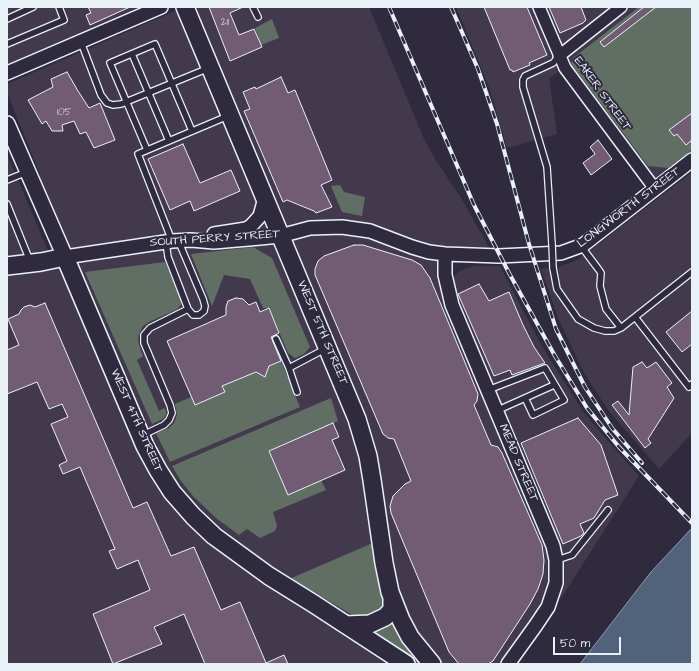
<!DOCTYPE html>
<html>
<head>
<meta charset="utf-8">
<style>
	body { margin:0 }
	#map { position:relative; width:699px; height:671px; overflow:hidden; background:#2f2a3d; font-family:"Architects Daughter",sans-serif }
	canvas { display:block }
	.frame { position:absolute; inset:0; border:8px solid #e8f1f8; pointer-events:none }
	.scale { position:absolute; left:553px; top:637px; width:68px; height:18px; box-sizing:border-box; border:2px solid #e8f1f8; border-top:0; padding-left:5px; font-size:12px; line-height:14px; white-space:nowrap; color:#e8f1f8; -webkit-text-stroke:3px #2f2a3d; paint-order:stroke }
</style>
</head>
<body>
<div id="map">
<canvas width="699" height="671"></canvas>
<div class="frame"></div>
<div class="scale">50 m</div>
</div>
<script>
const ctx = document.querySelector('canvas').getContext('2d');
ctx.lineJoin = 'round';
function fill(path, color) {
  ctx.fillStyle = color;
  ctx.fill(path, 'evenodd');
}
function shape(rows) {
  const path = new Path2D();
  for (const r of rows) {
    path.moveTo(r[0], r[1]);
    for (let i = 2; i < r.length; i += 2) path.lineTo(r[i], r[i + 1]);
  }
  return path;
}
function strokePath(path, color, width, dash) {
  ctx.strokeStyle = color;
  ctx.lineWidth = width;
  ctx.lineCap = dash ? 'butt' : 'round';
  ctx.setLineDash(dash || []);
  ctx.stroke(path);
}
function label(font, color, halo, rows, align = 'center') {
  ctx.font = font + ' "Architects Daughter",sans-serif';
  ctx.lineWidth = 4;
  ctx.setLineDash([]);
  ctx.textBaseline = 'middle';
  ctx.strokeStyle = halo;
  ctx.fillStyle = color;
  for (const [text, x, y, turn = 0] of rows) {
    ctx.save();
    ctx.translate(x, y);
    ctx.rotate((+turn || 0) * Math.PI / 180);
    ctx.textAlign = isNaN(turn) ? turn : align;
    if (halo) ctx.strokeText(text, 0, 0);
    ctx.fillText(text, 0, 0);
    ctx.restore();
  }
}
fill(shape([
	[7,7,143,7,7,65],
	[184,7,369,7,424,139,435,159,461,198,494,256,445,255,445,275,553,546,556,583,508,664,7,664,7,266,64,257,31,181,41,176,7,93,7,84],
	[456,7,692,7,692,160,655,189,565,68,549,78,557,134,507,148,489,87],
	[7,154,49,253,7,258],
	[692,172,692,433,659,469,608,410,583,371,558,318,541,269,559,267,579,259],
	[476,266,500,266,540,343,582,410,608,441,639,476,560,600,562,576,463,326,452,279,457,273,466,268]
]), '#43394d');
fill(shape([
	[639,7,692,7,692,150,668,168,648,166,571,64,573,58],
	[272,19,279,38,261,45,255,28],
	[340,185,344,192,365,197,362,216,342,212,331,186],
	[253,247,272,258,310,347,304,354,295,358,288,353,269,308,263,308,250,279,224,275,212,306,191,254],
	[165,262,181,299,181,305,176,310,149,322,143,326,140,332,138,338,139,345,143,356,137,360,159,411,164,408,166,411,166,415,163,419,152,424,85,272],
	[281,361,300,407,170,462,156,433,169,428,174,423,177,415,175,404,191,397,195,405,225,392,222,386],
	[331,398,338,421,269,451,288,494,321,480,326,490,273,512,277,526,275,531,260,538,247,529,239,535,216,518,193,496,181,481,172,466],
	[375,542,421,664,419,664,367,630,354,616,309,589,296,585,287,580]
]), '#606e64');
const water = shape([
	[692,528,692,664,580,664,651,572,692,528]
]);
fill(water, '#51627b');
strokePath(water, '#8d9bad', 1);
const building = shape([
	[88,7,130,7,90,25,86,15,91,13,88,7],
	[209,7,243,7,230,13,239,35,254,29,262,47,230,61,209,7],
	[484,7,527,7,547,55,529,63,530,65,513,72,512,70,510,70,484,7],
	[549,7,581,7,586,20,583,23,560,33,549,7],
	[644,7,656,7,604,47,600,42,644,7],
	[67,72,78,91,89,108,100,103,115,140,94,148,86,132,80,134,74,121,62,125,63,131,52,131,46,121,42,124,28,100,53,87,51,79,67,72],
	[281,77,288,93,295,90,332,180,321,185,332,207,316,213,314,211,287,200,283,202,244,111,250,109,243,92,255,87,256,89,281,77],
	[692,113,692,140,686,145,677,134,674,136,669,130,692,113],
	[598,140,612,159,591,175,583,163,595,154,590,147,598,140],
	[183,144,200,183,231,170,240,191,194,211,190,201,170,210,148,159,183,144],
	[354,245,363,245,412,260,421,265,430,278,478,394,477,401,474,405,491,445,498,447,502,453,542,545,544,560,543,574,538,589,530,604,493,661,488,664,459,664,449,652,391,513,390,506,393,496,405,484,411,481,394,439,388,438,383,434,315,275,315,269,318,261,324,256,354,245],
	[479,284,489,301,509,292,523,325,534,347,545,363,512,375,510,370,494,376,458,294,479,284],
	[236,298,243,299,249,305,256,302,260,312,269,308,279,333,271,337,281,361,269,366,265,377,256,372,222,386,225,392,195,405,167,341,226,315,226,307,228,301,236,298],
	[45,303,133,508,147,502,171,556,194,547,221,610,240,602,266,663,284,655,288,664,205,664,184,614,154,627,162,644,113,664,93,614,150,590,138,560,117,569,109,551,115,549,80,467,63,474,59,465,67,461,51,424,68,417,62,404,49,409,37,382,7,394,7,350,19,345,8,319,19,314,21,310,24,307,30,305,35,307,45,303],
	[692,311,692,344,682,352,666,332,692,311],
	[642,362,647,368,656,362,672,383,667,387,674,398,648,439,651,443,645,448,612,405,618,401,629,415,633,367,642,362],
	[578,418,601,445,618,495,605,500,594,518,580,524,584,533,581,536,563,544,521,443,578,418],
	[333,423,339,437,332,440,345,470,288,495,269,451,333,423]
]);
fill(building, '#725c73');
strokePath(building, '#e8f1f8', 1);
const service = shape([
	[253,7,258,17],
	[7,19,33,7],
	[81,42,101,95,107,103,113,105,121,104,209,68],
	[7,44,64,20,59,7],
	[132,54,169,141],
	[147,150,110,63,155,44,192,131],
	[7,180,27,172],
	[7,204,30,261],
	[178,240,203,299,205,306,204,311,199,315,193,315,188,309],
	[172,241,138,154,228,116],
	[552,244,547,167,523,87,523,80,525,76,553,63,559,56],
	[581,246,599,270,601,273,600,286,606,309,621,328],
	[553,268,557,289,578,319,594,328,605,331,614,331,621,328,692,272],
	[635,317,689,387,692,384],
	[276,339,289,368],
	[488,390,545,368,564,400,533,415,525,398],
	[297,392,289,368,325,349],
	[496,411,554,385],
	[143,435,164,425,169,420,172,413,170,405,144,343,144,335,150,328,188,309,168,257,166,242],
	[557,560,572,555,608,510]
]);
const minor = shape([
	[539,7,565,68,655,189],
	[559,56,621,7]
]);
const tertiary = shape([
	[7,73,161,7],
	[214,234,246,229,251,226,260,216,265,198],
	[445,254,445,275,452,305,553,546,556,560,556,583,548,607,536,625,508,664],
	[65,257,172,241,191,240,214,242,260,238,280,236,310,228,342,227,370,231,412,247,429,252,445,254,499,256,561,253,583,245,692,160]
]);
const secondary = shape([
	[7,124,65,257]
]);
const primary = shape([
	[185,7,357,419,368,456,372,480,384,563,390,592,401,620,410,637,432,664],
	[7,266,41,262,65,257,145,446,158,470,172,492,193,516,214,536,269,576,314,604,406,664],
	[346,625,370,624,385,617,392,610,392,599]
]);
strokePath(service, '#e8f1f8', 8);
strokePath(minor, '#e8f1f8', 14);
strokePath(tertiary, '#e8f1f8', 16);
strokePath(secondary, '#e8f1f8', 18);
strokePath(primary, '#e8f1f8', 20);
strokePath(service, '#2f2a3d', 5.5);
strokePath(minor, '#2f2a3d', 11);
strokePath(tertiary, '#2f2a3d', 13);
strokePath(secondary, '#2f2a3d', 15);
strokePath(primary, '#2f2a3d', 17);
const rail = shape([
	[389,7,474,205,509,273,555,356,587,408,619,447,692,523],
	[451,7,478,69,497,124,529,244,556,329,585,387,612,428,642,463]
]);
strokePath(rail, '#e8f1f8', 4);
strokePath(rail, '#2f2a3d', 2.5, [8]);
const serviceBridge = shape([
	[552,244,553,268]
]);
strokePath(serviceBridge, '#e8f1f8', 8, []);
strokePath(serviceBridge, '#2f2a3d', 5.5);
label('10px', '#caccd7', null, [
	["211",225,23],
	["105",64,113]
]);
label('12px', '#e8f1f8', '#2f2a3d', [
	["EAKER STREET",602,94,54],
	["LONGWORTH STREET",629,208,-37],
	["SOUTH PERRY STREET",215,239,-4],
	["WEST 5TH STREET",322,333,67],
	["WEST 4TH STREET",136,421,66],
	["MEAD STREET",518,463,67]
]);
</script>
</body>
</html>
